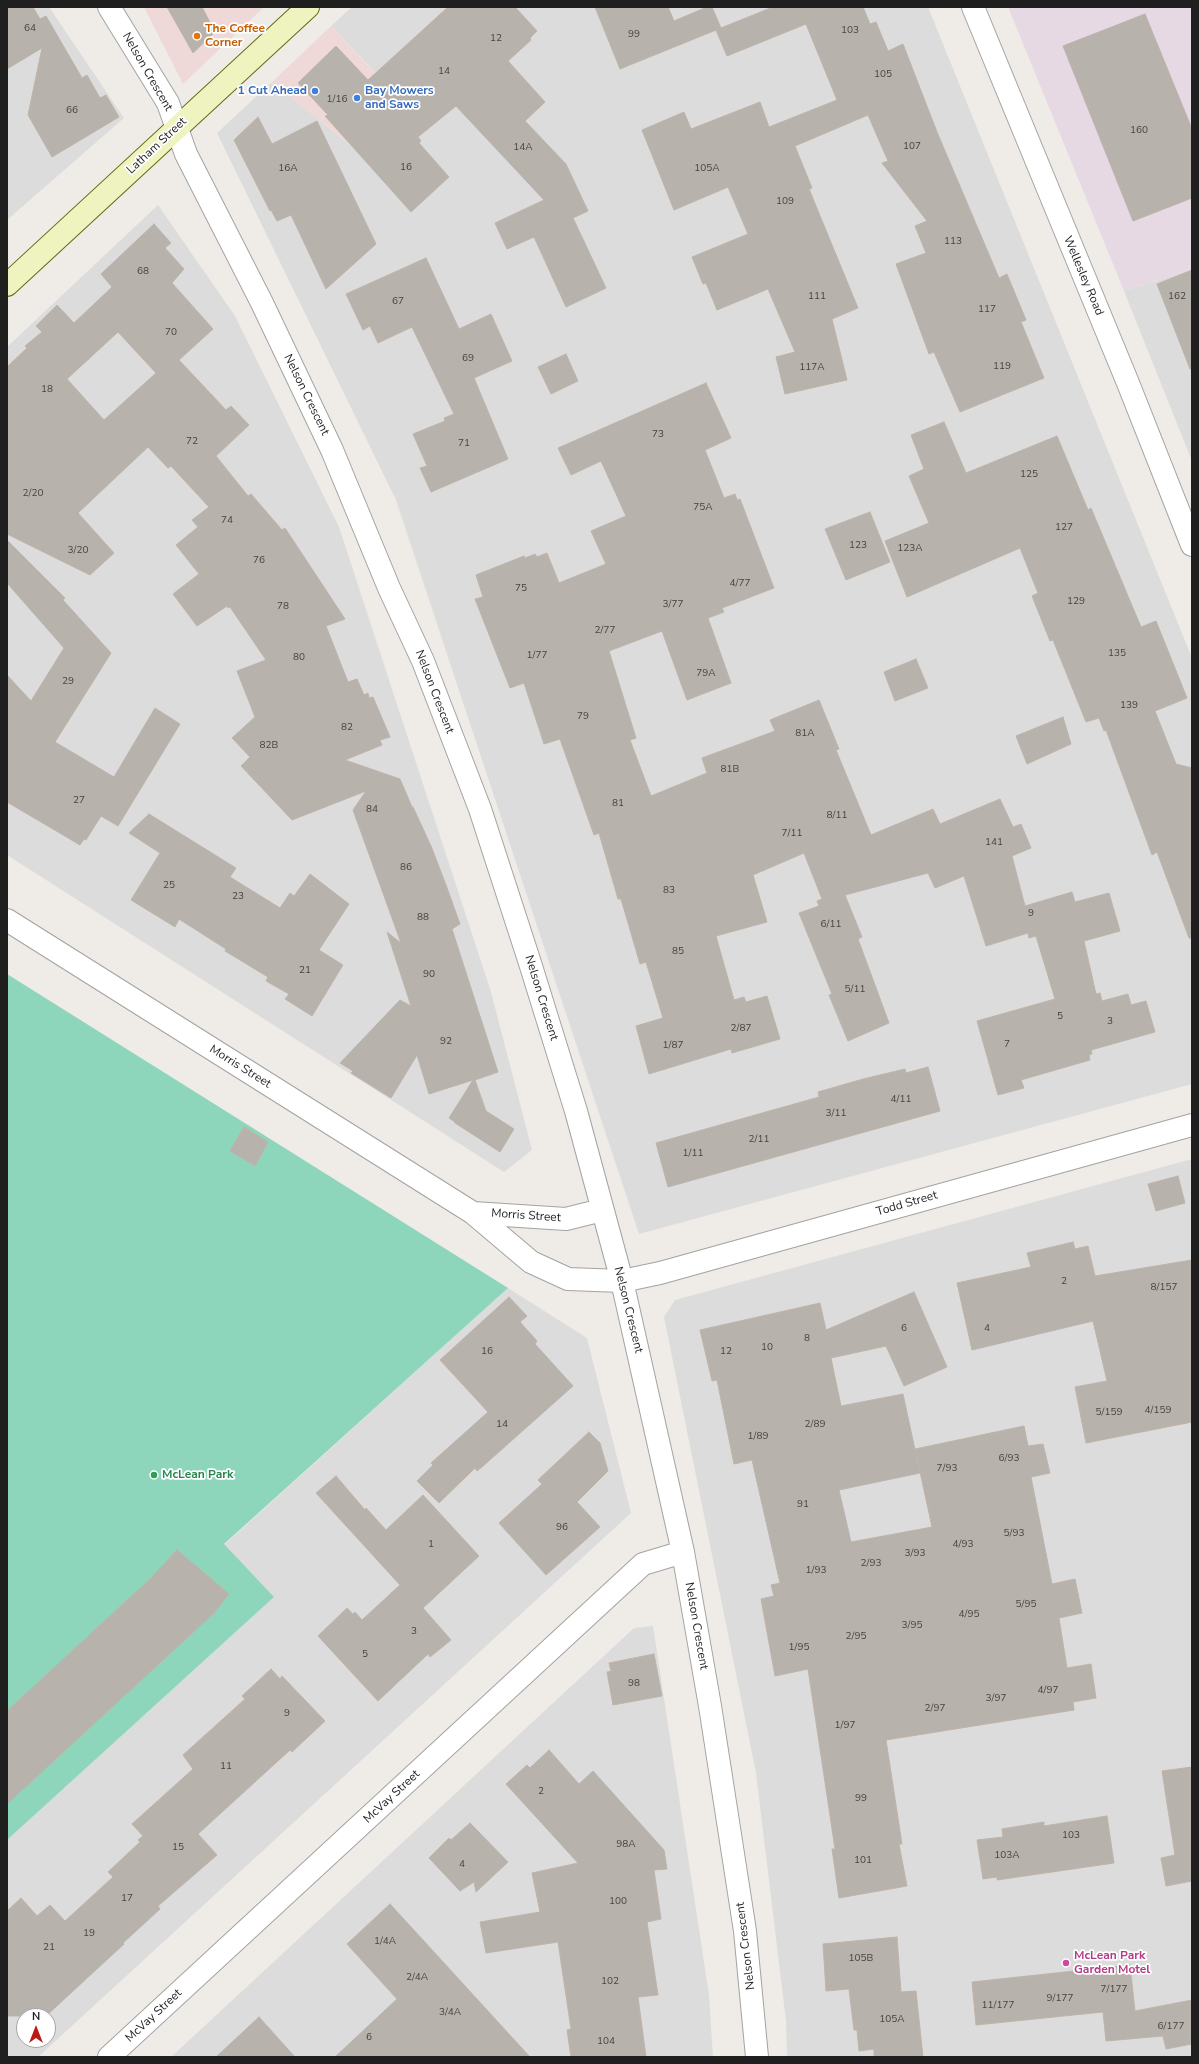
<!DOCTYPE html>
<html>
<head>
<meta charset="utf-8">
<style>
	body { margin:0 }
	#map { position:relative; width:1199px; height:2064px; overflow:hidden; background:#efece7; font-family:"Nunito Sans",sans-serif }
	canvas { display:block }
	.frame { position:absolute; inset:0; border:8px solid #1f1f1f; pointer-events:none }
	.north { position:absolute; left:16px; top:2008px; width:40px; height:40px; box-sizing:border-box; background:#fff; border:1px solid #a5a5a5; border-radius:50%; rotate:0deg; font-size:11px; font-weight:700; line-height:16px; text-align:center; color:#1f1f1f }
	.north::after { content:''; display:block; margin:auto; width:14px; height:18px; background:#b91a15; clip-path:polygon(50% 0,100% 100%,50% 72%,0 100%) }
</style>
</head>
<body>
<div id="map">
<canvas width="1199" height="2064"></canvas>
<div class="frame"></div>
<div class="north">N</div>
</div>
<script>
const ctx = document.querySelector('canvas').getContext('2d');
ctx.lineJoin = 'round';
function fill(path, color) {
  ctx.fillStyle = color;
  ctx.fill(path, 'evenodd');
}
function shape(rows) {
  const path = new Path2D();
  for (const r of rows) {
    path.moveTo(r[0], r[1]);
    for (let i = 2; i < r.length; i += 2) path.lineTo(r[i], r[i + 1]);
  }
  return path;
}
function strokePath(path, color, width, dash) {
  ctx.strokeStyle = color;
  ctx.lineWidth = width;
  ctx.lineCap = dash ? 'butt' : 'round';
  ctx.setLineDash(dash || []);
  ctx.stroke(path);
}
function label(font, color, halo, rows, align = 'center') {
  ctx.font = font + ' "Nunito Sans",sans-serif';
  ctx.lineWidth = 3.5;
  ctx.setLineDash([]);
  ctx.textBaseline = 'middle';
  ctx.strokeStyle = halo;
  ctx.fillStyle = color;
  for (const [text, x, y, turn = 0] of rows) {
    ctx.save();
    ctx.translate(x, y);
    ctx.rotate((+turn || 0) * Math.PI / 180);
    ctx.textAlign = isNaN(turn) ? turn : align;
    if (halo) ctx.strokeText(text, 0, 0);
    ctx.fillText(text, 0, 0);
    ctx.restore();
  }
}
fill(shape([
	[7,7,49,7,124,118,7,220],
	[352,7,928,7,1192,658,1192,1084,639,1234,396,500,217,133,272,82,349,144,388,86,331,26],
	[158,205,235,316,339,527,491,992,532,1150,504,1172,7,855,7,347],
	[1192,269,1192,461,1124,291],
	[1192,1159,1192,2057,787,2057,786,2021,756,1773,664,1317,675,1300],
	[508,1288,587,1338,631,1513,38,2057,7,2057,7,1840,274,1597,224,1545],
	[24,2016,48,2016,48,2040,24,2040],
	[653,1626,709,1995,713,2057,171,2057,634,1628]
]), '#dddcdc');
fill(shape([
	[144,7,264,7,183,84],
	[331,26,388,87,367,136,349,144,272,82]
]), '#eed9d8');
fill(shape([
	[1008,7,1192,7,1192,269,1124,291]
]), '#e7d9e4');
fill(shape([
	[7,974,508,1288,224,1544,274,1597,7,1840]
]), '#8dd6bc');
const building = shape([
	[7,7,33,7,40,19,46,16,82,78,87,75,100,98,106,95,119,117,52,157,28,115,42,48,7,69,7,7],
	[167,7,202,7,215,32,193,53,167,7],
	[448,7,515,7,537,31,530,38,531,40,508,61,545,102,525,121,566,164,588,211,573,218,606,288,566,307,534,237,507,249,495,223,544,200,456,106,418,137,421,141,419,143,449,177,411,212,325,116,328,115,298,83,336,46,368,80,448,7],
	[595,7,668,7,674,21,707,7,712,7,721,28,620,69,595,7],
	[773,7,863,7,870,24,876,22,888,51,903,44,937,132,999,278,1007,274,1026,320,1021,322,1044,378,960,412,934,352,929,354,896,264,926,253,915,226,927,221,882,163,888,161,868,115,795,146,812,188,809,189,858,308,832,319,847,380,785,394,776,357,795,352,768,289,717,310,706,283,703,284,692,257,748,234,728,187,674,210,642,130,684,112,691,129,760,102,769,127,837,100,806,24,727,56,716,30,773,7],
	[1145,14,1192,129,1192,198,1133,221,1063,46,1145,14],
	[258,117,272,144,317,121,376,244,326,289,291,215,277,221,271,210,270,211,234,140,258,117],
	[154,224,171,243,165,248,184,269,172,283,213,329,179,360,226,410,231,406,249,425,216,456,248,496,251,494,282,530,285,528,345,619,326,626,348,682,357,679,364,695,368,693,369,698,373,697,390,737,380,740,382,745,345,760,400,779,412,807,413,807,431,846,446,885,460,924,452,929,498,1072,475,1080,486,1111,514,1129,500,1152,455,1123,455,1122,449,1118,473,1080,429,1094,417,1055,391,1098,351,1073,353,1071,340,1063,400,1000,411,1006,387,932,401,943,353,810,366,791,292,820,241,766,250,757,232,738,255,717,237,671,266,660,230,607,228,608,227,606,197,626,173,594,199,574,176,545,198,527,192,520,209,507,171,466,168,468,148,447,78,513,114,553,90,575,7,534,7,367,27,348,25,346,42,332,36,326,57,305,74,323,112,287,101,274,154,224],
	[118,332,156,373,104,420,67,379,118,332],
	[426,258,459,329,491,314,512,361,474,378,508,459,431,492,420,468,427,466,413,434,445,421,444,418,454,414,412,327,378,343,370,326,363,330,346,294,426,258],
	[1192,270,1192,369,1190,369,1157,284,1192,270],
	[566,354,578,381,551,394,538,367,566,354],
	[706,383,731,438,705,450,724,498,735,494,737,500,740,499,774,588,722,608,724,612,708,618,731,683,687,700,662,631,609,651,636,738,630,740,651,796,707,773,702,758,775,731,770,720,819,700,839,749,836,750,871,835,933,809,940,824,1000,799,1013,827,1021,824,1031,848,1012,856,1025,906,1072,892,1075,902,1109,893,1120,931,1084,941,1096,994,1100,993,1102,1001,1128,994,1131,1005,1146,1001,1155,1032,1091,1050,1092,1054,1089,1055,1090,1060,1021,1080,1024,1088,998,1095,977,1021,1055,999,1036,936,1029,938,1028,933,986,946,964,876,935,888,928,873,845,895,862,937,858,939,889,1023,848,1041,829,995,832,994,799,913,819,906,817,901,822,899,804,853,753,875,767,922,716,936,734,1000,744,997,746,1002,767,996,780,1039,732,1053,731,1049,649,1074,636,1026,663,1018,646,962,640,964,621,899,618,899,599,833,594,835,560,739,544,744,524,683,510,688,475,599,483,597,476,575,524,556,525,558,535,554,537,557,547,553,559,583,606,564,591,531,626,516,601,461,571,475,558,448,706,383],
	[944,422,966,473,1057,436,1088,510,1091,508,1141,627,1156,621,1187,698,1155,711,1176,764,1192,768,1192,938,1189,938,1157,852,1152,855,1106,730,1104,731,1099,718,1086,722,1053,640,1050,641,1032,596,1038,593,1020,548,907,597,885,541,929,523,909,476,924,469,911,435,944,422],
	[870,512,890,562,846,580,825,529,870,512],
	[7,540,65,598,63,600,111,653,55,742,114,777,155,708,180,724,118,826,101,816,86,840,84,839,80,845,7,802,7,675,31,701,64,648,7,583,7,540],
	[916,659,928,688,895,701,884,672,916,659],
	[1063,717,1071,744,1027,764,1016,736,1063,717],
	[149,814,236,868,230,877,280,908,290,893,294,896,310,874,349,904,319,950,343,965,312,1016,285,999,289,994,266,981,268,977,225,951,226,949,179,919,175,927,131,900,160,853,129,833,149,814],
	[928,1067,940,1111,668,1187,656,1143,819,1097,818,1092,863,1079,905,1069,906,1073,928,1067],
	[244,1127,268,1142,255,1166,230,1151,244,1127],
	[1178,1176,1185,1203,1156,1211,1148,1184,1178,1176],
	[1073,1242,1075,1249,1088,1246,1095,1276,1192,1260,1192,1422,1086,1443,1075,1387,1107,1381,1093,1321,972,1350,957,1283,1031,1267,1027,1253,1073,1242],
	[914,1292,947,1367,904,1386,886,1346,831,1358,841,1406,903,1394,920,1473,839,1490,851,1542,932,1527,915,1449,1024,1426,1028,1446,1043,1444,1050,1473,1031,1477,1052,1584,1075,1579,1082,1613,1059,1618,1067,1668,1091,1664,1096,1698,1073,1702,1074,1710,886,1740,902,1844,899,1844,907,1886,839,1898,832,1849,835,1849,808,1669,775,1676,761,1599,774,1596,771,1585,780,1583,752,1460,734,1464,717,1380,712,1381,700,1330,820,1303,826,1330,914,1292],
	[509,1297,527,1316,520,1322,537,1341,535,1344,573,1386,482,1467,477,1471,475,1468,439,1503,417,1481,433,1465,431,1463,488,1412,440,1360,509,1297],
	[589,1432,600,1443,608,1471,577,1502,600,1527,546,1575,499,1523,542,1484,538,1480,589,1432],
	[336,1476,365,1510,366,1508,386,1530,423,1495,479,1556,423,1608,451,1640,430,1657,428,1654,378,1701,318,1636,347,1608,353,1614,355,1612,362,1620,400,1585,316,1493,336,1476],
	[177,1550,229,1594,214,1613,7,1804,7,1711,150,1579,177,1550],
	[654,1654,662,1696,613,1705,607,1672,611,1671,609,1663,654,1654],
	[271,1669,280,1679,282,1676,325,1721,292,1752,290,1750,198,1834,217,1855,158,1906,160,1909,123,1943,124,1944,46,2016,7,2016,7,1911,21,1898,37,1916,50,1905,65,1921,113,1877,108,1872,140,1842,138,1840,143,1836,132,1824,193,1769,183,1755,245,1699,242,1696,271,1669],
	[549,1750,579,1784,593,1771,664,1850,667,1869,654,1870,661,1919,647,1922,658,1995,638,1997,646,2057,571,2057,567,2030,571,2029,558,1942,486,1953,480,1922,540,1912,532,1873,578,1863,506,1784,527,1765,530,1768,549,1750],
	[1192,1767,1192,1881,1166,1886,1161,1858,1175,1855,1162,1771,1192,1767],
	[1107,1816,1114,1863,997,1880,997,1877,983,1879,977,1840,1003,1837,1002,1829,1044,1822,1044,1826,1107,1816],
	[470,1823,508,1862,476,1892,474,1882,460,1891,429,1858,449,1838,451,1840,470,1823],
	[390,1904,423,1940,530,2057,335,2057,397,1999,347,1944,390,1904],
	[897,1937,901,1992,916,1991,923,2057,874,2057,874,2049,859,2051,857,2030,854,2030,849,1989,826,1991,823,1944,897,1937],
	[1130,1965,1135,2011,1192,2000,1192,2044,1166,2049,1163,2036,1106,2041,1103,2012,976,2025,972,1982,1130,1965],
	[259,2017,295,2057,216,2057,259,2017]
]);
fill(building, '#b8b2ac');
strokePath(building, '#bfb4aa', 1);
const minor = shape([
	[109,7,168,103,186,154,262,303,332,450,389,588,423,661,480,809,530,963,576,1111,622,1281,683,1552,710,1706,745,1931,757,2057],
	[7,920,473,1213,531,1262,568,1279,622,1281,660,1273,1192,1125],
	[473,1213,566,1219,602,1210],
	[109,2057,643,1564,683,1552]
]);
const tertiary = shape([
	[973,7,1128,383,1192,545]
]);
const secondary = shape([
	[7,285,308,7]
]);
strokePath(minor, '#a3a3a3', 24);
strokePath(tertiary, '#a3a3a3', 24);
strokePath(secondary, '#5f6c10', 24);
strokePath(minor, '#fff', 22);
strokePath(tertiary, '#fff', 22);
strokePath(secondary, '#eff3c0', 22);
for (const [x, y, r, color] of [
	[197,36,4,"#e8710a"],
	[315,91,4,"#3f7fe0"],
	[357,98,4,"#3f7fe0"],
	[154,1475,4,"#2e9e5b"],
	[1066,1963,4,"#d1479c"]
]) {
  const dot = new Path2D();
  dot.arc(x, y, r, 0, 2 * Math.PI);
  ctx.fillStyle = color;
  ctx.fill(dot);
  strokePath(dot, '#fff', 1.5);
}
label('10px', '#454442', null, [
	["64",30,29],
	["103",850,31],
	["99",634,35],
	["12",496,39],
	["14",444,72],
	["105",883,75],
	["1/16",337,100],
	["66",72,111],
	["160",1139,131],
	["107",912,147],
	["14A",523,148],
	["16",406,168],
	["16A",288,169],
	["105A",707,169],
	["109",785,202],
	["113",953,242],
	["68",143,272],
	["111",817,297],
	["162",1177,297],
	["67",398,302],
	["117",987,310],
	["70",171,333],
	["69",468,359],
	["119",1002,367],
	["117A",812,368],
	["18",47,390],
	["73",658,435],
	["72",192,442],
	["71",464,444],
	["125",1029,475],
	["2/20",33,494],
	["75A",703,508],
	["74",227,521],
	["127",1064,528],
	["123",858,546],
	["123A",910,549],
	["3/20",78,551],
	["76",259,561],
	["4/77",740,584],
	["75",521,589],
	["129",1076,602],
	["3/77",673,605],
	["78",283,607],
	["2/77",605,631],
	["135",1117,654],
	["1/77",537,656],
	["80",299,658],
	["79A",706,674],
	["29",68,682],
	["139",1129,706],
	["79",583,717],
	["82",347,728],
	["81A",805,734],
	["82B",269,746],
	["81B",730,770],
	["27",79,801],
	["81",618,804],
	["84",372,810],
	["8/11",837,816],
	["7/11",792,834],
	["141",994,843],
	["86",406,868],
	["25",169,886],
	["83",669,891],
	["23",238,897],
	["9",1031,914],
	["88",423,918],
	["6/11",831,925],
	["85",678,952],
	["21",305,971],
	["90",429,975],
	["5/11",855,990],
	["5",1060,1017],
	["3",1110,1022],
	["2/87",741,1029],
	["92",446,1042],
	["7",1007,1045],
	["1/87",673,1046],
	["4/11",901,1100],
	["3/11",836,1114],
	["2/11",759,1140],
	["1/11",693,1154],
	["2",1064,1282],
	["8/157",1164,1288],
	["6",904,1329],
	["4",987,1329],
	["8",807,1339],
	["10",767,1348],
	["16",487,1352],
	["12",726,1352],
	["4/159",1158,1411],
	["5/159",1109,1413],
	["14",502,1425],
	["2/89",815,1425],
	["1/89",758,1437],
	["6/93",1009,1459],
	["7/93",947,1469],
	["91",803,1505],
	["96",562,1528],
	["5/93",1014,1534],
	["1",431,1545],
	["4/93",963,1545],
	["3/93",915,1554],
	["2/93",871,1564],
	["1/93",816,1571],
	["5/95",1026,1605],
	["4/95",969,1615],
	["3/95",912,1626],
	["3",414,1632],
	["2/95",856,1637],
	["1/95",799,1648],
	["5",365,1655],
	["98",634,1684],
	["4/97",1048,1691],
	["3/97",996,1699],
	["2/97",935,1709],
	["9",287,1714],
	["1/97",845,1726],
	["11",226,1767],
	["2",541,1792],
	["99",861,1799],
	["103",1071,1836],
	["98A",626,1845],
	["15",178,1848],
	["103A",1007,1856],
	["101",863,1861],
	["4",462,1865],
	["17",127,1899],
	["100",618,1902],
	["19",89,1934],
	["1/4A",385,1942],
	["21",49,1948],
	["105B",861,1959],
	["2/4A",417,1978],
	["102",610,1982],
	["7/177",1114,1990],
	["9/177",1060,1999],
	["11/177",998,2006],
	["3/4A",450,2013],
	["105A",892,2020],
	["6/177",1171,2027],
	["6",369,2038],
	["104",606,2042]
]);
label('bold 12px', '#c56008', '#fff', [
	["The Coffee",205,29],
	["Corner",205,43]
], 'left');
label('12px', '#1f1f1f', '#fff', [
	["Nelson Crescent",147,72,60],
	["Latham Street",157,146,-43],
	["Wellesley Road",1083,276,67],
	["Nelson Crescent",306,395,64],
	["Nelson Crescent",434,692,69],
	["Nelson Crescent",541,998,73],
	["Morris Street",240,1067,32],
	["Todd Street",907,1204,-16],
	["Morris Street",526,1216,4],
	["Nelson Crescent",628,1310,76],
	["Nelson Crescent",696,1626,80],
	["McVay Street",392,1797,-43],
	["Nelson Crescent",746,1946,-97],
	["McVay Street",154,2016,-43]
]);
label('bold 12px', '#366cbe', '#fff', [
	["1 Cut Ahead",307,91],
	["Bay Mowers",365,91,"left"],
	["and Saws",365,105,"left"]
], 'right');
label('bold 12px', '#27864d', '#fff', [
	["McLean Park",162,1475]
], 'left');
label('bold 12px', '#b23c85', '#fff', [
	["McLean Park",1074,1956],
	["Garden Motel",1074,1970]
], 'left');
</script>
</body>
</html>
